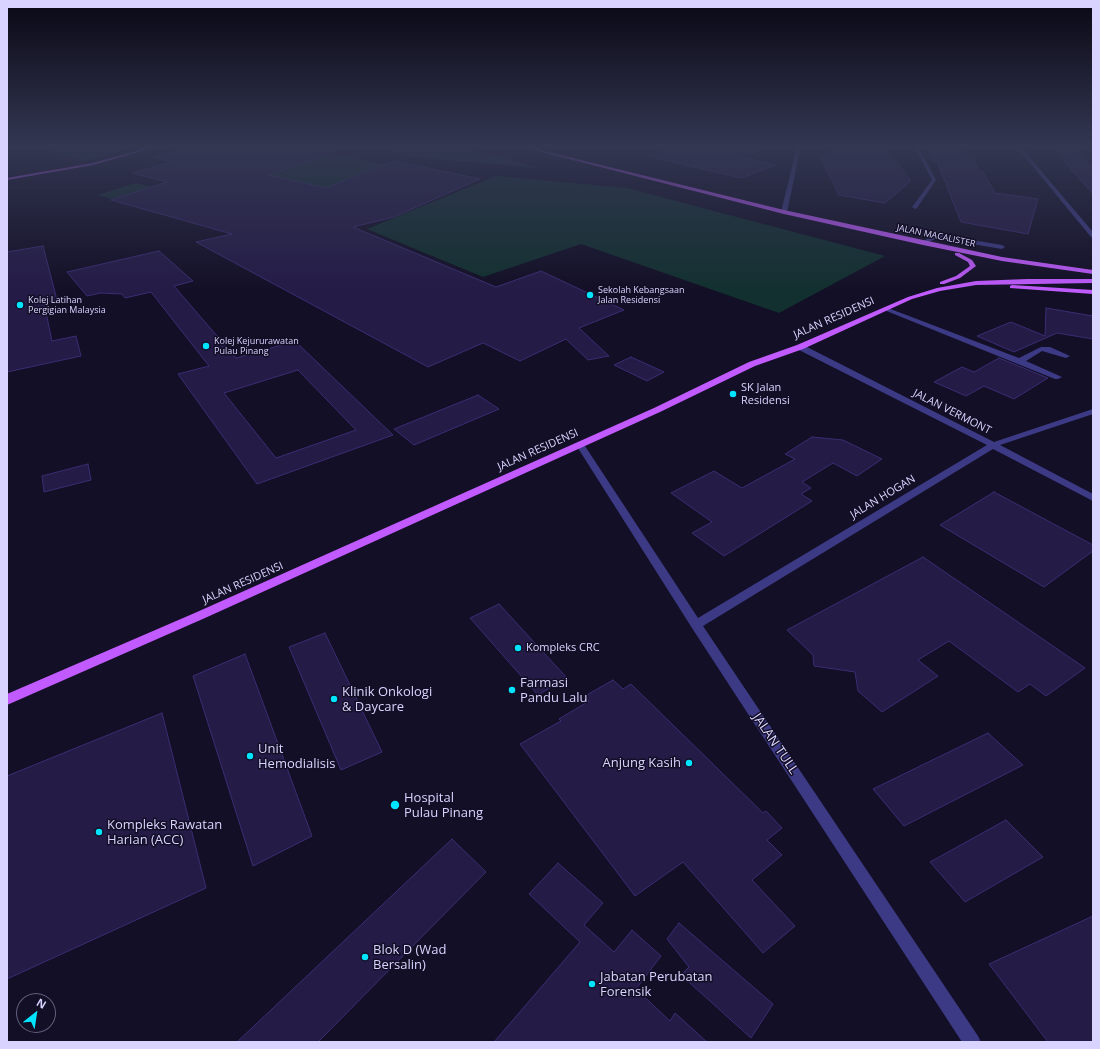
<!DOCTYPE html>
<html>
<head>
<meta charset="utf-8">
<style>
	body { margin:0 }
	#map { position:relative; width:1100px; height:1049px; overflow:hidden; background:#130f26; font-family:"Open Sans",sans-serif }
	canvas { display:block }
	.frame { position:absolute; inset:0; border:8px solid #d9d4ff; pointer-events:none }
	.north { position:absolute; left:16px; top:993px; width:40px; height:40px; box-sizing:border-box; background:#130f26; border:1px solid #625e7d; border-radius:50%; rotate:30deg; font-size:11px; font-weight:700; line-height:16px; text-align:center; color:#d9d4ff }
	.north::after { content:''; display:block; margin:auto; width:14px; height:18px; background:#00e5ff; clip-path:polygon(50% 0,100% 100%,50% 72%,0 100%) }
</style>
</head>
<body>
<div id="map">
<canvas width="1100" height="1049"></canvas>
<div class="frame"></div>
<div class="north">N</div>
</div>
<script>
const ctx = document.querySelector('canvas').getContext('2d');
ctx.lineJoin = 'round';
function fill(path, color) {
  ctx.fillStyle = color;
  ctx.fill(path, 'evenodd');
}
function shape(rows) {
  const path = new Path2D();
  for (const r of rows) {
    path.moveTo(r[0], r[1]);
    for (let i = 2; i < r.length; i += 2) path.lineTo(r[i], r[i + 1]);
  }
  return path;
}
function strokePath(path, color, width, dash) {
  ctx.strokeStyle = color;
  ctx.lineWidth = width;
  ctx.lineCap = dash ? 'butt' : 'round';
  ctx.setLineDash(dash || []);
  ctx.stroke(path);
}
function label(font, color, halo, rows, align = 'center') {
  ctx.font = font + ' "Open Sans",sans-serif';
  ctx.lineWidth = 3;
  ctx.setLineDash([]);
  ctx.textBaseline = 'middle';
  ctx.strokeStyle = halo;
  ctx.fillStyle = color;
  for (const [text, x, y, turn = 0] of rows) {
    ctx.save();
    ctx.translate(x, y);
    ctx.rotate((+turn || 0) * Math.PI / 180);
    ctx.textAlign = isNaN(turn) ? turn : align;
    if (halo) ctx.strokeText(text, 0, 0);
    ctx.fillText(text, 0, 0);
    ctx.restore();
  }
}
fill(shape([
	[33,146,140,146,85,161],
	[371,146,458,146,540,168,412,157],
	[329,154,385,164,326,188,268,175],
	[496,176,627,188,885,256,779,313,581,244,483,277,367,229],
	[136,183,151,187,112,199,97,195]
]), '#12302f');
const building = shape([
	[193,146,344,146,345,148,268,175,326,188,394,161,480,179,394,217,353,227,496,287,541,271,624,310,579,328,609,356,588,360,566,339,520,361,483,343,428,367,196,242,232,234,111,200,167,182,132,173,172,162,154,157,193,146],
	[675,146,766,146,767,147,742,157,775,165,741,178,647,156,675,146],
	[871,146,884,146,911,181,885,203,839,195,821,159,833,148,843,150,845,147,873,151,871,146],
	[925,146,961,146,967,156,973,156,980,172,983,172,995,193,1038,199,1028,234,961,222,946,184,947,182,945,182,937,162,934,162,925,146],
	[1051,146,1072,146,1093,169,1093,194,1051,146],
	[43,246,57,300,44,303,52,341,76,336,81,356,7,372,7,252,43,246],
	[159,251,193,281,174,286,236,358,295,341,393,435,257,484,178,374,209,366,151,292,125,298,122,294,101,293,87,296,67,272,159,251],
	[298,370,356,430,276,458,224,393,298,370],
	[1046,308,1093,316,1093,339,1057,333,1014,352,977,336,1011,322,1045,336,1046,308],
	[631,357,664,372,647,381,614,365,631,357],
	[999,358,1048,378,1014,399,984,386,966,396,934,382,962,367,974,372,999,358],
	[478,395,499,409,414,445,394,429,478,395],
	[812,437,843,440,882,459,857,476,833,463,802,482,811,488,801,494,812,501,724,556,692,533,712,522,671,493,714,471,742,488,795,459,785,454,812,437],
	[88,464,91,480,44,492,42,476,88,464],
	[994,492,1093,545,1093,551,1044,587,940,525,994,492],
	[923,557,1085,668,1046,696,1030,684,1018,692,949,641,918,660,938,676,882,712,858,691,855,672,814,666,813,655,787,630,923,557],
	[499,604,567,678,538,695,470,618,499,604],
	[325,633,382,752,341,770,289,647,325,633],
	[245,654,312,836,253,866,193,676,245,654],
	[613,680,623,689,631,684,763,813,766,811,782,828,767,840,782,855,752,880,795,926,763,953,683,862,635,896,520,744,561,721,559,719,589,701,585,696,613,680],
	[162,713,206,888,7,979,7,776,162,713],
	[988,733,1023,765,904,826,873,789,988,733],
	[1006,820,1043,857,965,902,930,862,1006,820],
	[452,839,486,872,318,1042,237,1042,452,839],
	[558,863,603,903,584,925,614,952,632,930,661,956,636,989,670,1021,675,1013,707,1042,494,1042,580,942,529,894,558,863],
	[1093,916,1093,1042,1048,1042,989,964,1093,916],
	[679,923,773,1004,751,1038,681,975,689,967,667,939,679,923]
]);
fill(building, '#241b47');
strokePath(building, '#3b2d73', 1);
fill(shape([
	[797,146,801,146,787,212,784,214,781,212,797,146],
	[914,146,918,146,936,180,917,208,915,209,912,207,932,180,914,146],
	[1016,146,1020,146,1093,232,1093,238,1091,237,1016,146],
	[942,235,1002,245,1005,247,1002,249,942,239,935,239,923,245,920,243,932,236,942,235],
	[884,308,888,308,1019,358,1041,347,1050,347,1070,356,1066,358,1042,351,1026,361,1062,377,1058,379,1055,379,884,310,884,308],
	[797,345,803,345,994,442,1093,409,1093,414,1000,445,1093,494,1093,501,993,449,703,626,978,1036,981,1042,962,1042,692,628,576,445,577,443,583,443,698,618,987,445,797,349,797,345]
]), '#3d3a85');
fill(shape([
	[154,146,160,146,93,165,7,180,7,178,93,163,154,146],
	[518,146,524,146,784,210,1002,257,1093,270,1093,274,1002,261,923,245,784,214,518,146],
	[955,253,959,253,972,260,976,266,960,278,944,284,940,284,940,282,956,276,970,266,968,262,955,255,955,253],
	[1027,279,1093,279,1093,283,976,285,940,291,912,299,803,349,755,366,660,412,205,618,7,705,7,694,197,612,654,408,749,362,797,345,908,297,937,288,976,281,1027,279],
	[1012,285,1093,290,1093,294,1010,288,1010,286,1012,285]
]), '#c25bff');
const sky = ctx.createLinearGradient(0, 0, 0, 293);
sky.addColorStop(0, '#0a0815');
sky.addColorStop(0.5, '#333752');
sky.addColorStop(1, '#33375200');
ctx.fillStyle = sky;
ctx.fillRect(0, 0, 1100, 293);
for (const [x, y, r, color] of [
	[590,295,4,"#00e5ff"],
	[20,305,4,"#00e5ff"],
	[206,346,4,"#00e5ff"],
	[733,394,4,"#00e5ff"],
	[518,648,4,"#00e5ff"],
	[512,690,4,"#00e5ff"],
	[334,699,4,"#00e5ff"],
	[250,756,4,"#00e5ff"],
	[689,763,4,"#00e5ff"],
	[395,805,5,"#00e5ff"],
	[99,832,4,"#00e5ff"],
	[365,957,4,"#00e5ff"],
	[592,984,4,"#00e5ff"]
]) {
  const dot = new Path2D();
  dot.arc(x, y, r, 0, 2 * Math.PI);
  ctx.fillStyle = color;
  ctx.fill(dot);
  strokePath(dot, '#130f26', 1.5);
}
label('9px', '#d9d4ff', '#130f26', [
	["JALAN MACALISTER",936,236,12]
]);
label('9px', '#d9d4ff', '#130f26', [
	["Sekolah Kebangsaan",598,290],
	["Jalan Residensi",598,300],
	["Kolej Latihan",28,300],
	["Pergigian Malaysia",28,310],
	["Kolej Kejururawatan",214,341],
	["Pulau Pinang",214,351]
], 'left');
label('11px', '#d9d4ff', '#130f26', [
	["JALAN RESIDENSI",834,318,-24],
	["JALAN VERMONT",952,412,27],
	["JALAN RESIDENSI",538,450,-24],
	["JALAN HOGAN",883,497,-31],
	["JALAN RESIDENSI",243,583,-24]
]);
label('11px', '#d9d4ff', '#130f26', [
	["SK Jalan",741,388],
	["Residensi",741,401],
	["Kompleks CRC",526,648]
], 'left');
label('13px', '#d9d4ff', '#130f26', [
	["Farmasi",520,683],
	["Pandu Lalu",520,698],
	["Klinik Onkologi",342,692],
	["& Daycare",342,707],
	["Unit",258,749],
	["Hemodialisis",258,764],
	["Anjung Kasih",681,763,"right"],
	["Hospital",404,798],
	["Pulau Pinang",404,813],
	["Kompleks Rawatan",107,825],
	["Harian (ACC)",107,840],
	["Blok D (Wad",373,950],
	["Bersalin)",373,965],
	["Jabatan Perubatan",600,977],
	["Forensik",600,992]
], 'left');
label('13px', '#d9d4ff', '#130f26', [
	["JALAN TULL",775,744,56]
]);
</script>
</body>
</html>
